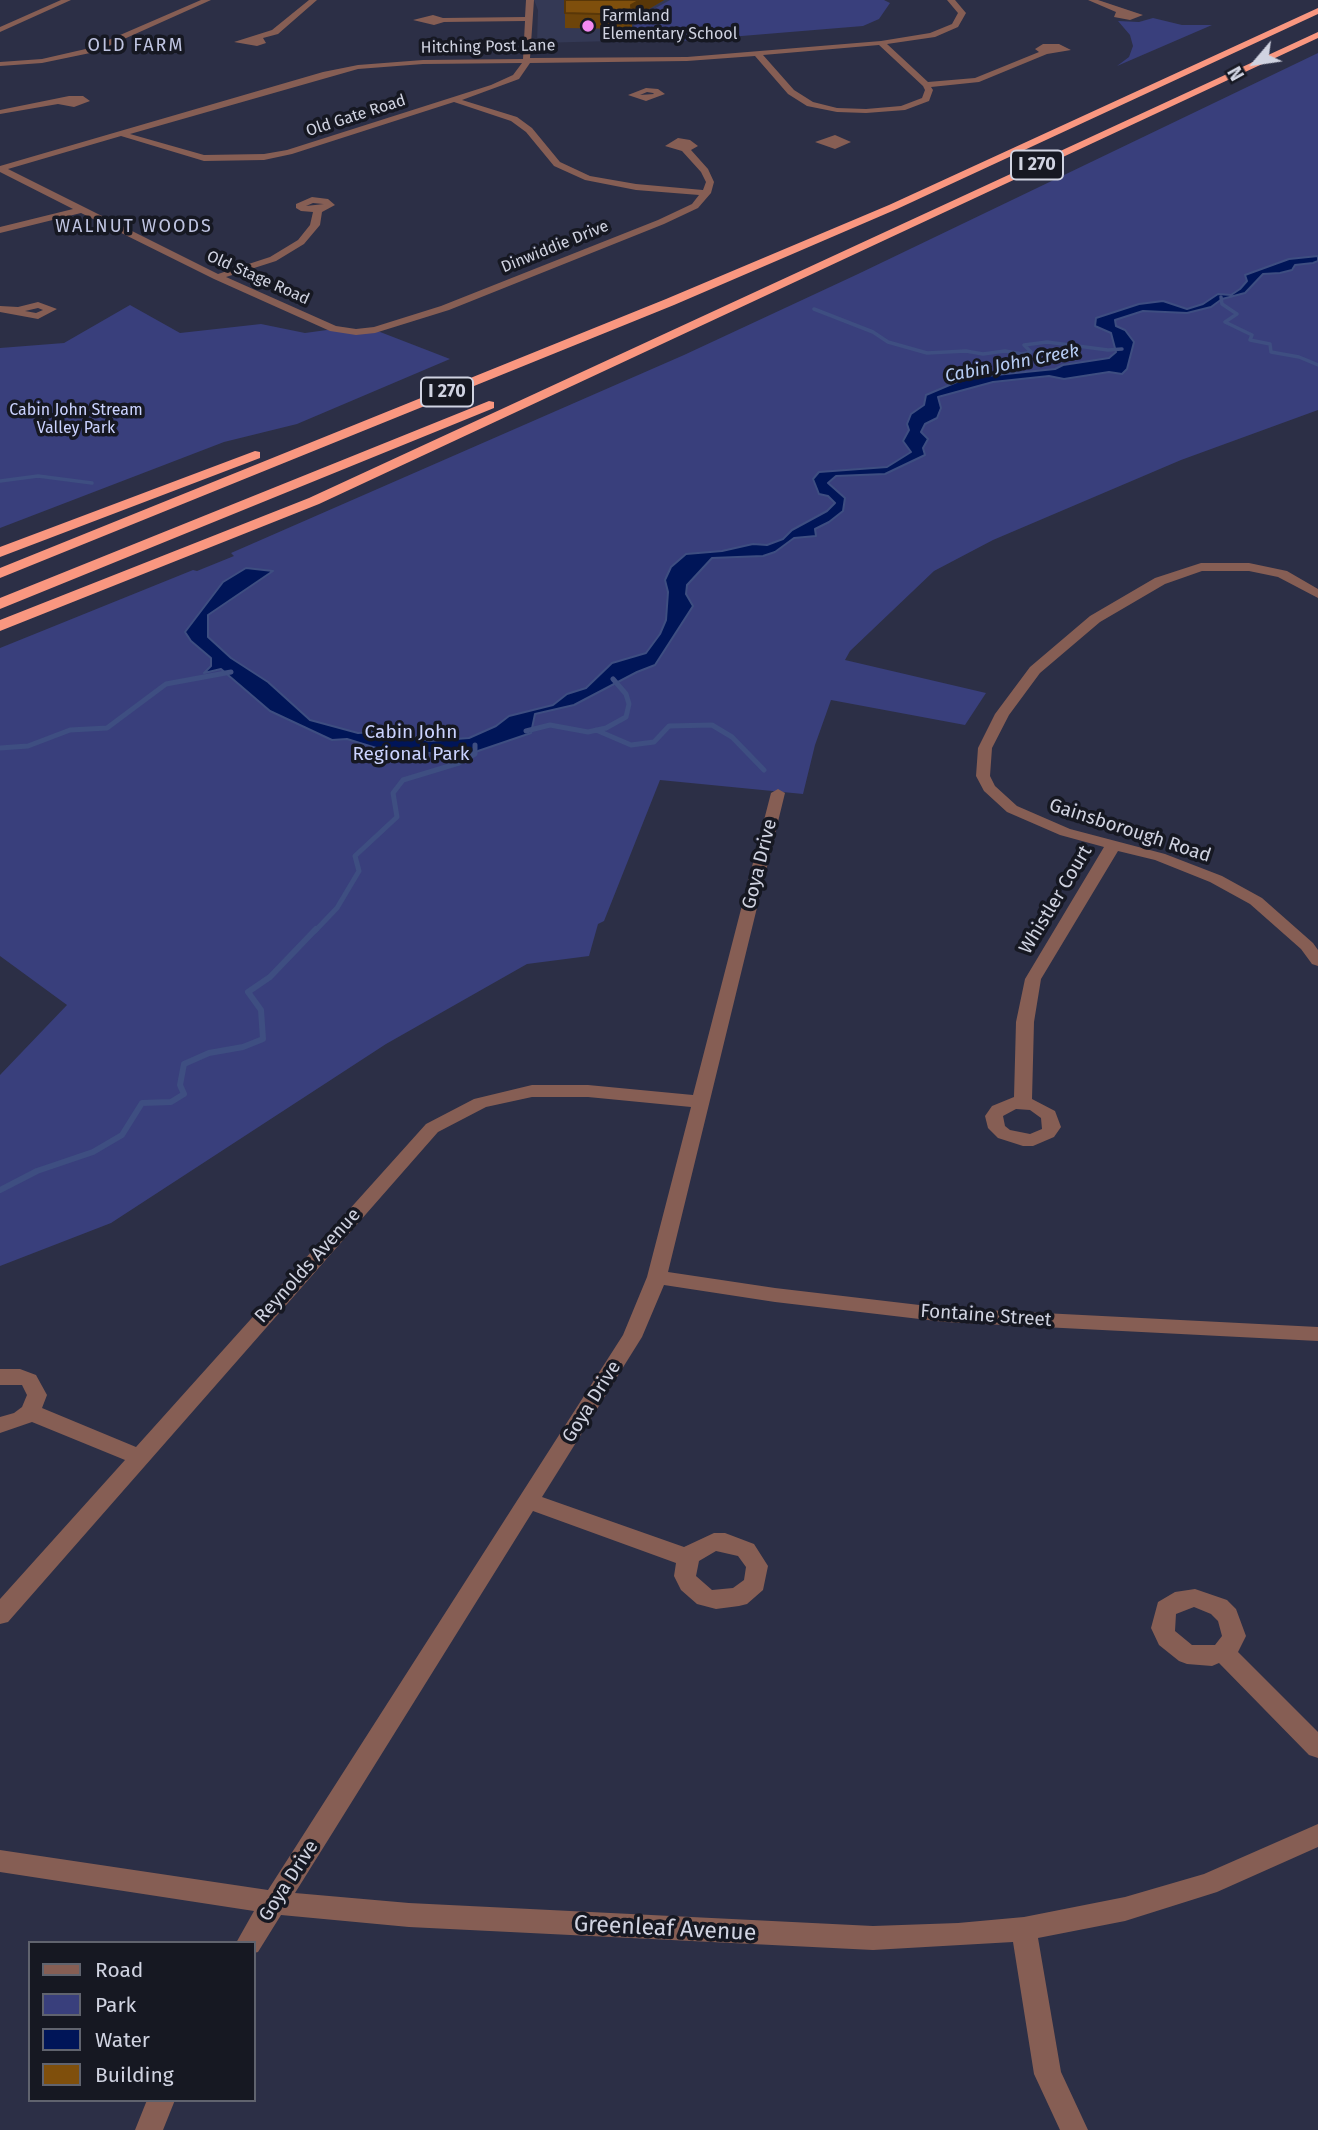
<!DOCTYPE html>
<html>
<head>
<meta charset="utf-8">
<style>
	body { margin:0 }
	#map { position:relative; width:1318px; height:2130px; overflow:hidden; background:#2c2f46; font-family:"Fira Sans",sans-serif }
	canvas { display:block }
	.legend { position:absolute; left:28px; top:1941px; width:228px; height:161px; box-sizing:border-box; background:#161822; border:2px solid #60636e; margin:0; padding:9px 12px; list-style:none; font-size:21px; color:#d0d3e1 }
	.legend li { display:flex; align-items:center; gap:14px; height:35px }
	.legend b { width:35px; border:2px solid #60636e }
	.north { position:absolute; left:1220px; top:28px; width:70px; height:70px; -webkit-text-stroke:5px #161822; paint-order:stroke; rotate:241deg; font-size:19px; font-weight:700; line-height:28px; text-align:center; color:#d0d3e1 }
	.north::after { content:''; display:block; margin:auto; width:24px; height:32px; background:#d0d3e1; clip-path:polygon(50% 0,100% 100%,50% 72%,0 100%) }
</style>
</head>
<body>
<div id="map">
<canvas width="1318" height="2130"></canvas>
<ul class="legend">
<li><b style="height:9px;background:#865e54"></b>Road</li>
<li><b style="height:19px;background:#393f7c"></b>Park</li>
<li><b style="height:19px;background:#001558"></b>Water</li>
<li><b style="height:19px;background:#7f4f0c"></b>Building</li>
</ul>
<div class="north">N</div>
</div>
<script>
const ctx = document.querySelector('canvas').getContext('2d');
ctx.lineJoin = 'round';
function fill(path, color) {
  ctx.fillStyle = color;
  ctx.fill(path, 'evenodd');
}
function shape(rows) {
  const path = new Path2D();
  for (const r of rows) {
    path.moveTo(r[0], r[1]);
    for (let i = 2; i < r.length; i += 2) path.lineTo(r[i], r[i + 1]);
  }
  return path;
}
function strokePath(path, color, width, dash) {
  ctx.strokeStyle = color;
  ctx.lineWidth = width;
  ctx.lineCap = dash ? 'butt' : 'round';
  ctx.setLineDash(dash || []);
  ctx.stroke(path);
}
function label(font, color, halo, rows, align = 'center') {
  ctx.font = font + ' "Fira Sans",sans-serif';
  ctx.lineWidth = 7;
  ctx.setLineDash([]);
  ctx.textBaseline = 'middle';
  ctx.strokeStyle = halo;
  ctx.fillStyle = color;
  for (const [text, x, y, turn = 0] of rows) {
    ctx.save();
    ctx.translate(x, y);
    ctx.rotate((+turn || 0) * Math.PI / 180);
    ctx.textAlign = isNaN(turn) ? turn : align;
    if (halo) ctx.strokeText(text, 0, 0);
    ctx.fillText(text, 0, 0);
    ctx.restore();
  }
}
fill(shape([
	[534,0,678,0,613,41,537,43,538,10]
]), '#343955');
fill(shape([
	[670,0,884,0,890,3,879,19,863,26,681,41,613,41,639,22,658,13,650,11],
	[1153,18,1182,25,1212,25,1117,66,1129,57,1133,46,1130,35,1118,21,1139,22],
	[1318,53,1318,410,1181,460,993,540,934,571,850,651,845,660,986,693,965,725,831,700,815,745,803,794,660,780,604,921,598,924,589,956,527,964,386,1044,111,1223,0,1266,0,1075,67,1005,0,956,0,648,193,570,197,571,234,556,231,553,684,355,858,274],
	[130,305,180,333,261,324,305,333,334,329,375,330,450,359,297,424,224,442,0,528,0,348,64,343]
]), '#393f7c');
const water = shape([
	[1318,256,1318,261,1313,263,1295,265,1292,270,1280,273,1263,274,1245,293,1222,299,1211,307,1187,313,1143,311,1115,320,1116,326,1125,330,1134,342,1127,369,1122,374,1109,372,1064,379,1049,376,993,382,938,397,941,408,937,418,925,424,921,432,928,439,923,448,925,455,885,474,836,476,828,483,845,498,843,511,829,522,815,529,816,536,794,538,775,552,763,556,712,558,687,585,686,594,693,606,655,665,637,672,574,705,535,714,531,733,478,751,457,757,409,750,389,752,347,739,332,740,270,711,221,669,204,673,211,666,211,658,191,641,185,632,223,582,246,568,273,571,208,615,208,637,231,658,268,682,310,720,358,733,394,731,429,741,469,738,496,726,509,716,553,705,567,694,586,688,612,663,646,653,660,634,666,620,668,592,665,580,671,567,686,554,722,551,753,544,767,545,783,539,792,530,827,511,835,503,828,496,819,494,813,479,819,472,887,467,911,452,903,441,909,430,907,424,911,414,924,405,926,395,966,378,1055,369,1063,365,1109,358,1116,352,1111,333,1095,326,1096,318,1139,304,1163,301,1187,309,1203,304,1218,294,1231,295,1240,289,1247,281,1245,275,1289,259,1318,256]
]);
fill(water, '#001558');
strokePath(water, '#3e4e81', 2);
strokePath(shape([
	[1221,297,1222,304,1237,314,1225,322,1252,335,1250,340,1270,344,1271,352,1299,357,1318,365],
	[814,309,873,332,888,342,927,353,966,351,983,354,1005,351,1022,354,1031,352,1024,345,1047,342,1108,350,1122,349],
	[0,481,38,476,92,483]
]), '#3e4e81', 3.5);
strokePath(shape([
	[596,730,631,745,654,742,669,726,712,725,732,737,764,770],
	[526,731,550,725,588,732,606,728,626,717,629,704,626,694,613,679],
	[0,748,28,746,70,730,107,728,166,684,231,672],
	[315,931,337,908,359,871,355,856,397,817,393,793,403,780,459,763,475,754,475,745]
]), '#3e4e81', 5);
strokePath(shape([
	[0,1190,37,1171,93,1152,122,1135,142,1103,171,1102,184,1094,180,1085,184,1064,209,1053,243,1047,263,1039,261,1010,248,992,270,977,316,929]
]), '#3e4e81', 6);
fill(shape([
	[61,0,71,0,0,32,0,27,61,0],
	[201,0,211,0,95,52,42,63,0,66,0,62,42,59,90,48,201,0],
	[309,0,317,0,278,34,263,38,266,43,257,46,234,42,272,30,309,0],
	[526,0,534,0,530,58,687,57,881,41,930,33,952,24,958,13,947,0,955,0,966,13,958,27,935,37,887,44,928,82,975,78,1039,52,1035,49,1043,44,1059,44,1071,50,1047,54,979,82,931,87,933,90,929,101,905,110,866,113,837,112,807,106,788,94,755,56,687,61,530,63,519,79,462,100,517,117,532,128,560,162,590,176,636,184,703,190,706,182,701,172,682,151,665,146,678,138,690,140,698,146,691,150,708,169,714,182,711,193,698,208,664,224,449,310,375,333,356,335,330,331,214,279,81,213,0,233,0,227,73,209,0,172,0,166,323,72,358,65,423,60,523,59,525,21,444,22,434,25,413,20,433,15,443,18,525,17,526,0],
	[879,45,923,86,925,90,922,98,901,106,866,109,837,108,813,102,794,90,763,55,879,45],
	[522,63,513,75,491,85,287,150,264,154,204,155,130,134,358,69,423,64,522,63],
	[454,102,511,121,526,132,554,166,585,180,636,190,699,195,692,204,658,220,441,306,374,327,356,329,336,326,226,277,276,261,304,244,320,225,322,212,335,205,328,199,312,197,296,204,296,208,301,211,313,212,310,225,298,240,270,257,218,274,8,169,121,136,204,161,264,160,292,154,454,102],
	[313,203,323,204,324,204,306,206,313,203],
	[1088,0,1098,0,1143,15,1130,20,1114,17,1116,12,1088,0],
	[646,88,658,89,665,94,646,101,628,95,646,88],
	[647,92,653,93,654,94,640,95,647,92],
	[69,96,83,96,90,101,74,107,58,104,0,114,0,110,69,96],
	[835,135,851,142,835,149,815,142,835,135],
	[38,302,57,309,38,319,0,312,0,306,18,307,38,302],
	[38,308,43,310,36,313,25,311,38,308],
	[1201,563,1249,563,1287,571,1318,589,1318,598,1278,577,1249,571,1202,571,1165,584,1100,622,1040,673,1009,715,992,748,990,776,995,786,1017,806,1070,829,1165,854,1222,876,1262,898,1313,943,1318,950,1318,966,1312,964,1301,949,1250,904,1210,882,1155,860,1118,851,1041,979,1034,1022,1032,1099,1055,1111,1061,1127,1054,1137,1033,1146,1023,1146,998,1138,988,1128,985,1116,992,1106,1014,1097,1016,1022,1025,979,1104,847,1060,835,1007,812,984,791,976,776,978,748,995,714,1030,667,1090,616,1155,578,1201,563],
	[1016,1109,1030,1110,1041,1118,1042,1129,1030,1134,1010,1130,1005,1126,1003,1116,1016,1109],
	[778,789,785,793,668,1272,775,1288,945,1308,1318,1327,1318,1341,945,1322,775,1302,664,1285,642,1337,542,1497,684,1547,714,1533,725,1533,754,1544,768,1566,763,1590,747,1604,739,1606,716,1609,697,1604,681,1590,674,1576,676,1563,533,1511,295,1893,409,1903,873,1926,958,1923,1024,1917,1125,1897,1204,1874,1318,1824,1318,1847,1217,1892,1125,1921,1038,1938,1061,2072,1088,2130,1060,2130,1034,2074,1013,1942,873,1950,409,1927,281,1915,258,1952,254,1953,254,1943,236,1943,254,1911,0,1872,0,1850,268,1890,623,1335,647,1277,691,1107,588,1097,532,1097,486,1107,438,1132,8,1622,0,1624,0,1599,125,1460,32,1422,0,1433,0,1417,14,1413,22,1407,27,1395,22,1385,0,1385,0,1369,20,1369,36,1375,47,1395,42,1408,136,1447,426,1124,474,1099,532,1085,588,1085,693,1095,771,793,778,789],
	[716,1551,738,1556,746,1567,744,1580,733,1588,712,1590,696,1576,699,1561,716,1551],
	[1195,1589,1227,1600,1236,1609,1246,1636,1238,1652,1318,1732,1318,1758,1309,1755,1219,1663,1212,1666,1187,1664,1179,1661,1159,1645,1151,1628,1158,1602,1175,1592,1195,1589],
	[1194,1607,1211,1614,1218,1621,1222,1636,1215,1645,1192,1645,1175,1631,1176,1614,1194,1607],
	[147,2100,175,2100,163,2130,135,2130,147,2100]
]), '#865e54');
fill(shape([
	[1318,8,1318,14,897,209,674,305,0,578,0,568,666,299,889,205,1318,8],
	[1318,32,1318,38,319,504,0,631,0,620,309,498,1318,32],
	[489,401,494,402,494,408,0,609,0,598,489,401],
	[255,451,260,452,260,458,0,557,0,547,255,451]
]), '#f99780');
fill(shape([
	[565,0,664,0,632,19,632,29,565,28]
]), '#6d440a');
fill(shape([
	[640,0,664,0,632,19,631,5]
]), '#593708');
const building = shape([
	[565,0,640,0,631,5,632,15,565,13,565,0]
]);
fill(building, '#7f4f0c');
strokePath(building, '#593708', 2);
for (const [x, y, r, color] of [
	[588,26,7,"#f389f1"]
]) {
  const dot = new Path2D();
  dot.arc(x, y, r, 0, 2 * Math.PI);
  ctx.fillStyle = color;
  ctx.fill(dot);
  strokePath(dot, '#161822', 2.5);
}
label('16px', '#d0d3e1', '#161822', [
	["Farmland",602,17],
	["Elementary School",602,35]
], 'left');
label('16px', '#d0d3e1', '#161822', [
	["Hitching Post Lane",488,47,-1],
	["Old Gate Road",356,116,-18],
	["Dinwiddie Drive",555,247,-22],
	["Old Stage Road",258,278,24]
]);
label('16px', '#cbd3ff', '#161822', [
	["Cabin John Stream",76,411],
	["Valley Park",76,429]
]);
ctx.letterSpacing = '2px';
label('18px', '#bfc4e1', '#161822', [
	["OLD FARM",136,46],
	["WALNUT WOODS",134,227]
]);
ctx.letterSpacing = '0px';
for (const [x, y, w] of [
	[1037,165,52],
	[447,392,52]
]) {
  const box = new Path2D();
  box.roundRect(x - w / 2, y - 14.5, w, 29, 5);
  ctx.fillStyle = '#161822';
  ctx.fill(box);
  strokePath(box, '#d0d3e1', 2);
}
label('bold 18px', '#d0d3e1', null, [
	["I 270",1037,165],
	["I 270",447,392]
]);
label('italic 18px', '#b6ccf4', '#161822', [
	["Cabin John Creek",1012,364,-11]
]);
label('19px', '#cbd3ff', '#161822', [
	["Cabin John",411,733],
	["Regional Park",411,755]
]);
label('19px', '#d0d3e1', '#161822', [
	["Gainsborough Road",1130,831,18],
	["Goya Drive",760,864,-76],
	["Whistler Court",1056,900,-59],
	["Reynolds Avenue",308,1266,-48],
	["Fontaine Street",986,1316,4],
	["Goya Drive",592,1402,-58],
	["Goya Drive",289,1881,-57]
]);
label('23px', '#d0d3e1', '#161822', [
	["Greenleaf Avenue",665,1929,3]
]);
</script>
</body>
</html>
